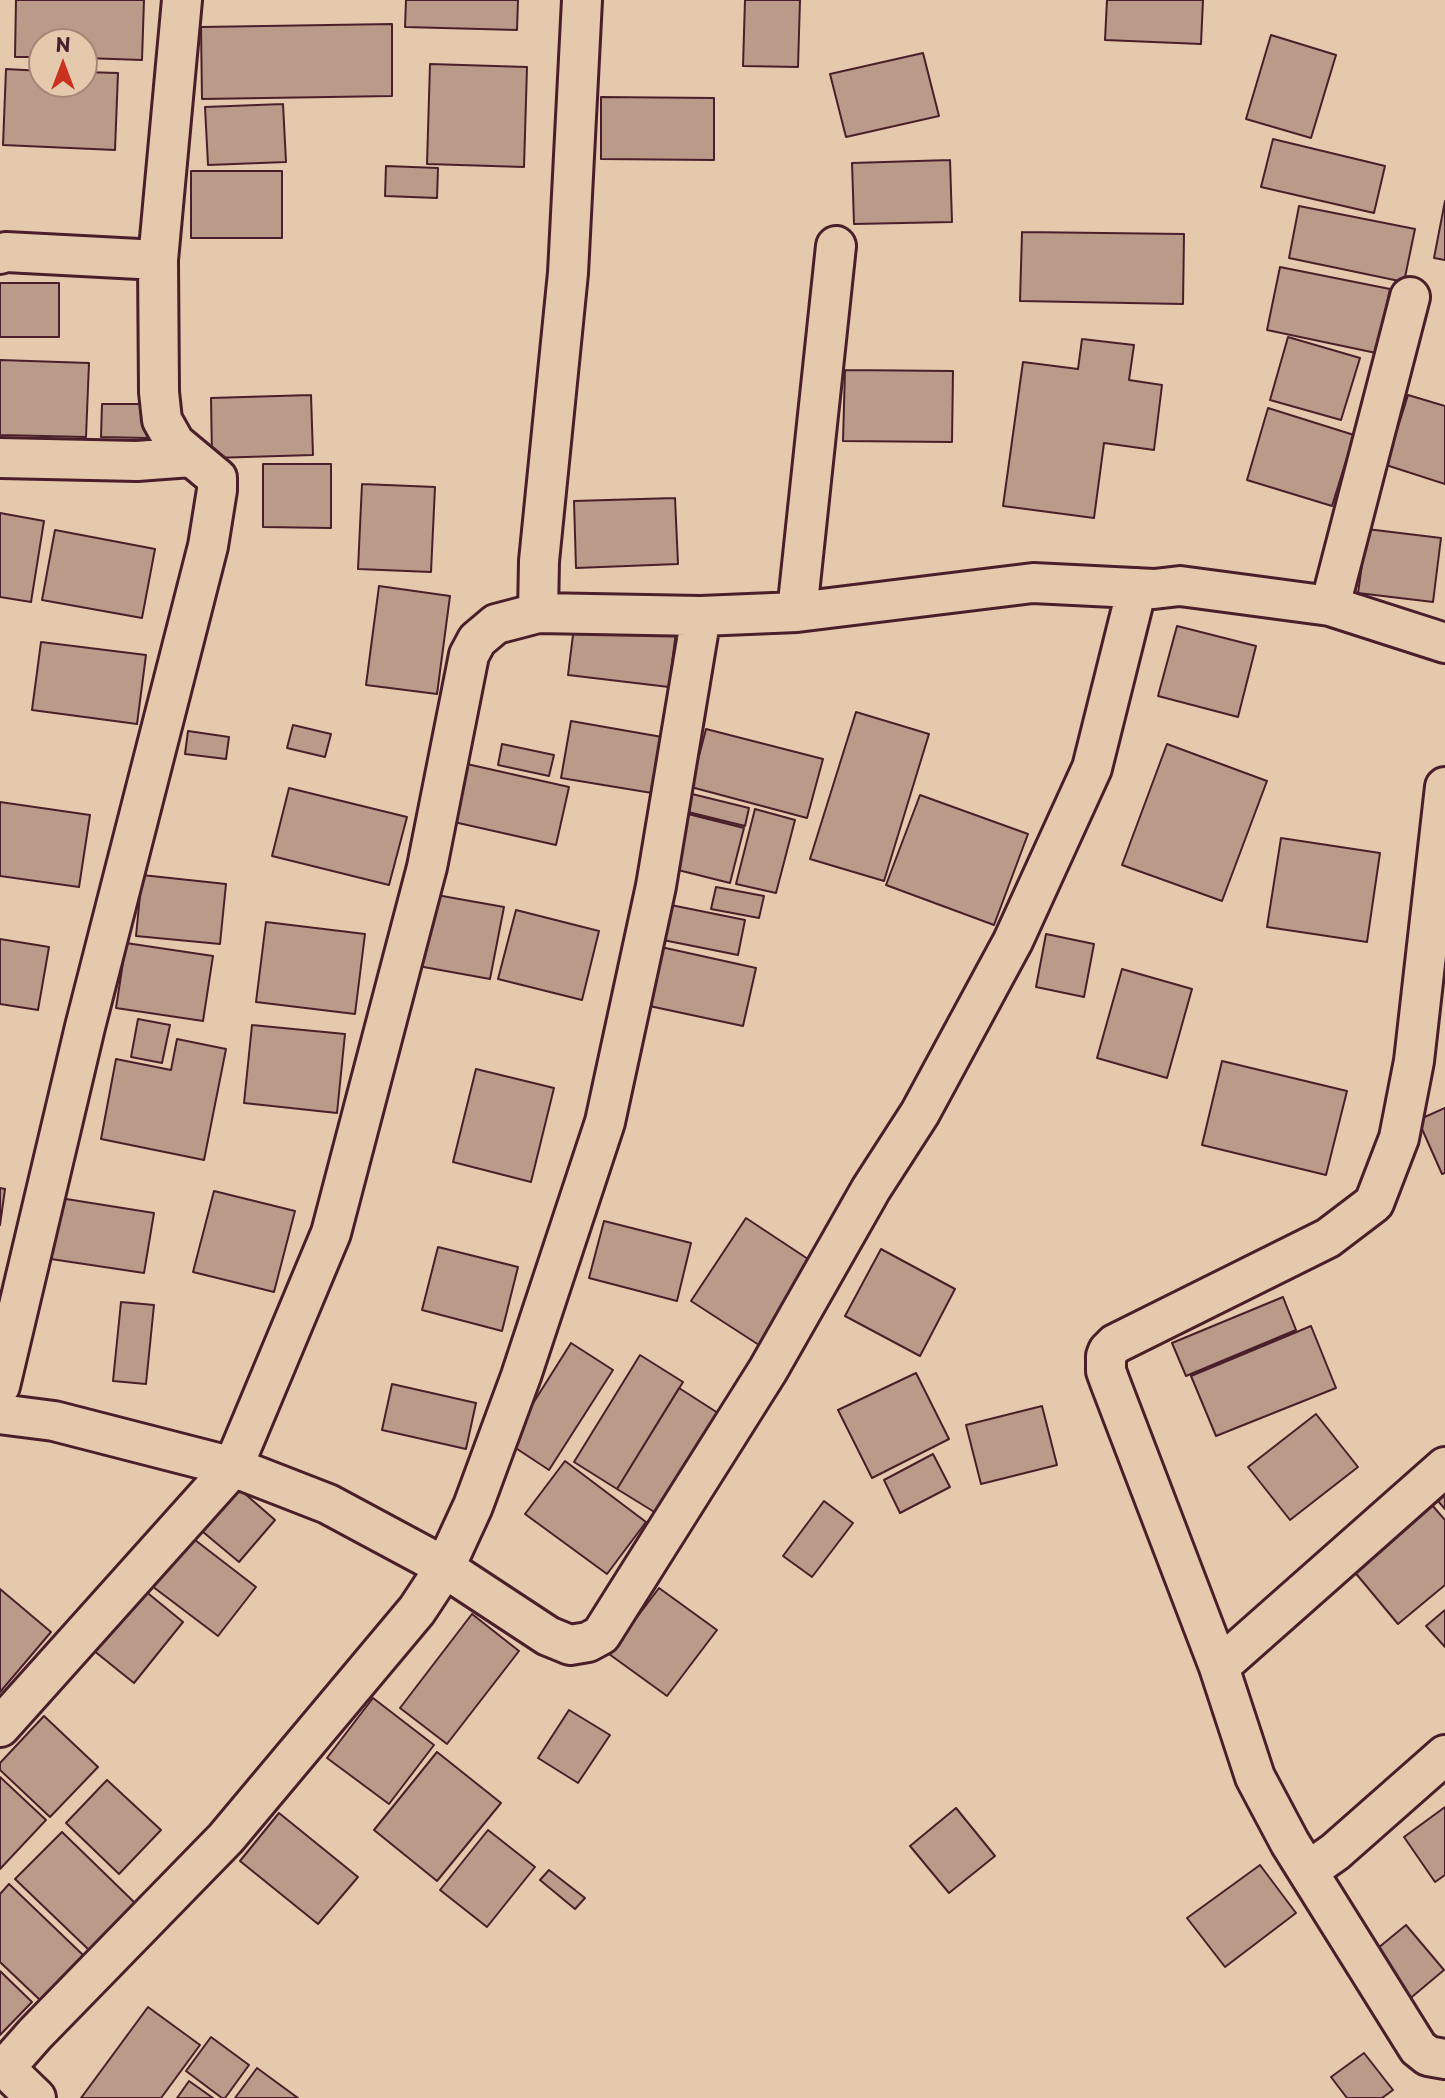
<!DOCTYPE html>
<html>
<head>
<meta charset="utf-8">
<style>
	body { margin:0 }
	#map { position:relative; width:1445px; height:2098px; overflow:hidden; background:#e5c9ac; font-family:"Playpen Sans",sans-serif }
	canvas { display:block }
	.north { position:absolute; left:28px; top:28px; width:70px; height:70px; box-sizing:border-box; background:#e5c9ac; border:2px solid #a78578; border-radius:50%; rotate:0deg; font-size:19px; font-weight:700; line-height:28px; text-align:center; color:#4a1f2b }
	.north::after { content:''; display:block; margin:auto; width:24px; height:32px; background:#c8321e; clip-path:polygon(50% 0,100% 100%,50% 72%,0 100%) }
</style>
</head>
<body>
<div id="map">
<canvas width="1445" height="2098"></canvas>
<div class="north">N</div>
</div>
<script>
const ctx = document.querySelector('canvas').getContext('2d');
ctx.lineJoin = 'round';
function fill(path, color) {
  ctx.fillStyle = color;
  ctx.fill(path, 'evenodd');
}
function shape(rows) {
  const path = new Path2D();
  for (const r of rows) {
    path.moveTo(r[0], r[1]);
    for (let i = 2; i < r.length; i += 2) path.lineTo(r[i], r[i + 1]);
  }
  return path;
}
function strokePath(path, color, width, dash) {
  ctx.strokeStyle = color;
  ctx.lineWidth = width;
  ctx.lineCap = dash ? 'butt' : 'round';
  ctx.setLineDash(dash || []);
  ctx.stroke(path);
}
const building = shape([
	[16,0,144,0,142,60,84,58,84,42,42,42,42,57,15,57,16,0],
	[406,0,518,0,517,30,405,27,406,0],
	[745,0,800,0,798,67,743,66,745,0],
	[1107,0,1203,0,1201,44,1105,40,1107,0],
	[392,24,392,96,202,99,201,27,392,24],
	[1271,35,1336,55,1311,138,1246,119,1271,35],
	[923,53,939,116,846,137,830,74,923,53],
	[430,64,527,67,524,167,427,164,430,64],
	[6,69,42,71,42,84,84,84,84,72,118,73,115,150,3,145,6,69],
	[601,97,714,98,714,160,601,159,601,97],
	[283,104,286,162,208,165,205,107,283,104],
	[1273,139,1385,166,1374,213,1261,187,1273,139],
	[950,160,952,222,854,224,852,163,950,160],
	[386,166,438,168,437,198,385,196,386,166],
	[191,171,282,171,282,238,191,238,191,171],
	[1445,201,1445,260,1434,258,1445,201],
	[1299,206,1415,229,1404,282,1289,258,1299,206],
	[1022,232,1184,234,1183,304,1020,301,1022,232],
	[1280,267,1390,289,1376,353,1267,330,1280,267],
	[0,283,59,283,59,337,0,337,0,283],
	[1288,337,1360,358,1341,420,1270,400,1288,337],
	[1082,339,1134,345,1129,380,1162,385,1154,450,1104,443,1094,518,1003,506,1023,362,1078,369,1082,339],
	[0,360,89,363,86,437,0,435,0,360],
	[845,370,953,371,952,442,843,441,845,370],
	[311,395,313,455,212,458,211,398,311,395],
	[1408,395,1445,406,1445,484,1386,465,1408,395],
	[102,404,147,404,147,438,101,437,102,404],
	[1268,408,1354,435,1332,506,1247,480,1268,408],
	[263,464,331,464,331,528,263,527,263,464],
	[362,484,435,487,431,572,358,569,362,484],
	[675,498,678,564,576,568,574,501,675,498],
	[0,513,44,521,31,602,0,597,0,513],
	[1367,529,1441,538,1433,602,1358,593,1367,529],
	[55,530,155,549,142,618,42,600,55,530],
	[379,586,450,596,437,694,366,685,379,586],
	[575,619,676,632,669,687,568,675,575,619],
	[1177,626,1256,646,1238,717,1158,696,1177,626],
	[41,642,146,655,137,724,32,710,41,642],
	[856,712,929,734,884,881,810,859,856,712],
	[571,721,662,737,652,793,561,778,571,721],
	[293,725,331,734,325,757,287,748,293,725],
	[706,729,823,759,807,818,691,787,706,729],
	[188,731,229,737,226,759,185,754,188,731],
	[502,744,554,755,549,776,498,765,502,744],
	[1167,744,1267,781,1222,901,1122,865,1167,744],
	[458,762,569,787,556,845,445,820,458,762],
	[289,788,407,817,389,885,272,856,289,788],
	[688,793,749,808,745,826,684,811,688,793],
	[920,795,1028,834,994,925,886,885,920,795],
	[0,802,90,815,79,887,0,876,0,802],
	[755,809,795,820,776,893,736,884,755,809],
	[684,813,744,828,730,883,670,868,684,813],
	[1281,838,1380,853,1367,942,1267,927,1281,838],
	[142,875,226,884,220,944,136,936,142,875],
	[716,887,764,896,759,918,711,909,716,887],
	[431,894,504,907,490,979,418,966,431,894],
	[661,903,745,920,738,955,653,938,661,903],
	[516,910,599,931,582,1000,498,979,516,910],
	[266,922,365,934,355,1014,256,1002,266,922],
	[1046,934,1094,944,1084,997,1036,987,1046,934],
	[0,939,49,947,38,1010,0,1004,0,939],
	[126,943,213,956,203,1021,116,1008,126,943],
	[652,945,756,968,743,1026,640,1004,652,945],
	[1122,969,1192,989,1167,1078,1097,1058,1122,969],
	[138,1019,170,1025,162,1063,131,1057,138,1019],
	[252,1025,345,1034,337,1113,244,1103,252,1025],
	[177,1039,226,1049,204,1160,101,1139,116,1059,171,1070,177,1039],
	[1222,1061,1347,1091,1326,1175,1202,1145,1222,1061],
	[476,1069,554,1088,531,1182,453,1162,476,1069],
	[1445,1108,1445,1173,1442,1174,1418,1120,1445,1108],
	[0,1188,5,1189,0,1225,0,1188],
	[214,1191,295,1211,274,1292,193,1272,214,1191],
	[60,1198,154,1213,144,1273,51,1259,60,1198],
	[746,1218,814,1263,759,1345,691,1301,746,1218],
	[604,1221,691,1243,677,1301,589,1278,604,1221],
	[438,1247,518,1267,502,1331,422,1310,438,1247],
	[881,1249,955,1289,920,1356,845,1316,881,1249],
	[1283,1297,1296,1330,1186,1376,1172,1343,1283,1297],
	[121,1302,154,1305,146,1384,113,1381,121,1302],
	[1311,1326,1336,1388,1216,1436,1191,1376,1311,1326],
	[571,1343,613,1370,549,1470,508,1443,571,1343],
	[640,1355,683,1382,617,1489,574,1462,640,1355],
	[916,1373,949,1439,872,1478,838,1410,916,1373],
	[392,1384,476,1403,466,1449,382,1430,392,1384],
	[679,1388,718,1413,656,1513,617,1489,679,1388],
	[1042,1406,1057,1465,981,1484,966,1425,1042,1406],
	[1316,1414,1358,1467,1290,1520,1248,1467,1316,1414],
	[933,1454,950,1487,900,1513,884,1480,933,1454],
	[565,1461,646,1522,607,1574,525,1514,565,1461],
	[228,1479,275,1520,239,1562,191,1522,228,1479],
	[1445,1482,1445,1509,1431,1493,1445,1482],
	[1426,1498,1445,1520,1445,1585,1398,1624,1348,1564,1426,1498],
	[824,1501,853,1523,812,1577,783,1556,824,1501],
	[186,1533,256,1587,218,1636,148,1583,186,1533],
	[133,1581,183,1622,134,1683,83,1642,133,1581],
	[659,1588,717,1630,667,1696,609,1654,659,1588],
	[0,1589,51,1632,0,1692,0,1589],
	[1445,1610,1445,1647,1426,1626,1445,1610],
	[472,1614,519,1651,447,1744,400,1708,472,1614],
	[373,1698,434,1745,389,1804,327,1758,373,1698],
	[569,1710,610,1735,578,1783,538,1758,569,1710],
	[44,1716,98,1767,50,1817,0,1770,0,1763,44,1716],
	[437,1752,501,1803,437,1881,374,1830,437,1752],
	[0,1777,46,1820,0,1869,0,1777],
	[107,1780,161,1830,119,1874,66,1823,107,1780],
	[1445,1807,1445,1875,1435,1882,1404,1837,1445,1807],
	[956,1808,995,1856,949,1893,910,1846,956,1808],
	[279,1813,358,1877,318,1924,240,1861,279,1813],
	[488,1830,535,1867,487,1927,440,1890,488,1830],
	[62,1832,135,1903,89,1950,15,1879,62,1832],
	[1260,1865,1296,1913,1225,1967,1187,1918,1260,1865],
	[549,1870,585,1898,575,1909,540,1880,549,1870],
	[9,1884,83,1955,40,2000,0,1962,0,1894,9,1884],
	[1406,1925,1444,1970,1388,2017,1349,1972,1406,1925],
	[0,1971,32,2002,0,2035,0,1971],
	[148,2007,200,2045,161,2098,81,2098,148,2007],
	[211,2037,249,2065,225,2098,222,2098,186,2071,211,2037],
	[1364,2053,1393,2090,1382,2098,1347,2098,1331,2077,1364,2053],
	[257,2068,298,2098,235,2098,257,2068],
	[189,2081,213,2098,177,2098,189,2081]
]);
fill(building, '#ba9a88');
strokePath(building, '#4a1f2b', 2);
const minor = shape([
	[582,0,568,273,539,561,538,613,701,616,797,612,1033,583,1154,589,1180,586,1330,606,1445,643],
	[0,254,6,252,158,260],
	[0,458,137,461,191,457],
	[1330,606,1410,297],
	[797,612,836,246],
	[1445,787,1414,1061,1399,1138,1374,1203,1328,1238,1115,1344,1108,1351,1106,1356,1106,1371,1110,1382,1219,1667,1255,1777,1290,1843,1418,2048,1428,2056,1445,2059],
	[0,1386,85,1027,208,546,217,490,217,478,175,443,162,420,159,392,158,260,182,0],
	[0,1414,54,1421,233,1467,328,1504,434,1561,548,1636,570,1645,588,1642,601,1635,768,1370,871,1189,920,1113,1013,941,1092,768,1137,588],
	[1219,1667,1445,1467],
	[0,1727,233,1467,331,1233,427,867,469,655,477,640,496,624,538,613],
	[1308,1871,1335,1852,1445,1755],
	[36,2098,5,2068,35,2034,226,1838,417,1610,444,1569,473,1506,521,1376,605,1122,656,886,701,616]
]);
strokePath(minor, '#4a1f2b', 44);
strokePath(minor, '#e5c9ac', 38);
</script>
</body>
</html>
